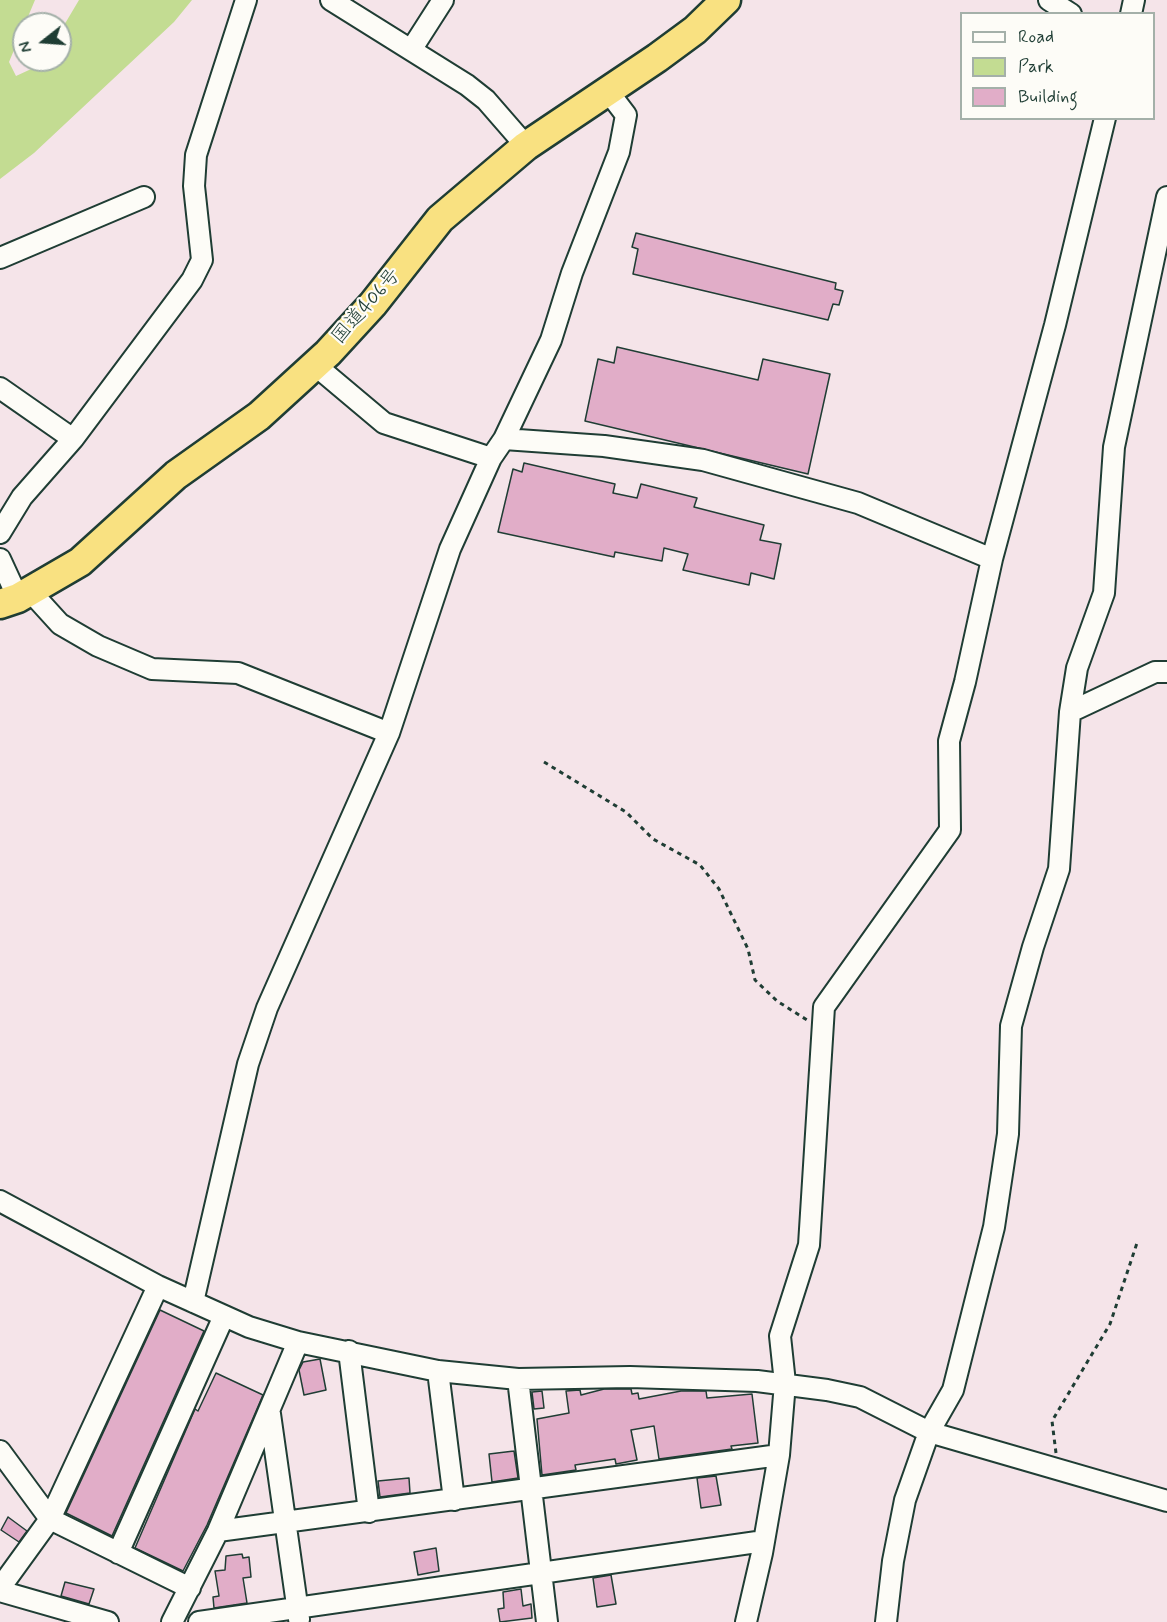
<!DOCTYPE html>
<html>
<head>
<meta charset="utf-8">
<style>
	body { margin:0 }
	#map { position:relative; width:1167px; height:1622px; overflow:hidden; background:#f5e4e9; font-family:Mynerve,sans-serif }
	canvas { display:block }
	.legend { position:absolute; left:960px; top:12px; width:195px; height:108px; box-sizing:border-box; background:#fdfcf7; border:2px solid #a4b0a9; margin:0; padding:8px 10px; list-style:none; font-size:18px; color:#1f3d34 }
	.legend li { display:flex; align-items:center; gap:12px; height:30px }
	.legend b { width:30px; border:2px solid #a4b0a9 }
	.north { position:absolute; left:12px; top:12px; width:60px; height:60px; box-sizing:border-box; background:#fdfcf7; border:2px solid #a4b0a9; border-radius:50%; rotate:253deg; font-size:16px; font-weight:700; line-height:24px; text-align:center; color:#1f3d34 }
	.north::after { content:''; display:block; margin:auto; width:21px; height:27px; background:#1f3d34; clip-path:polygon(50% 0,100% 100%,50% 72%,0 100%) }
</style>
</head>
<body>
<div id="map">
<canvas width="1167" height="1622"></canvas>
<ul class="legend">
<li><b style="height:8px;background:#fdfcf7"></b>Road</li>
<li><b style="height:16px;background:#c3dc92"></b>Park</li>
<li><b style="height:16px;background:#e1adc8"></b>Building</li>
</ul>
<div class="north">N</div>
</div>
<script>
const ctx = document.querySelector('canvas').getContext('2d');
ctx.lineJoin = 'round';
function fill(path, color) {
  ctx.fillStyle = color;
  ctx.fill(path, 'evenodd');
}
function shape(rows) {
  const path = new Path2D();
  for (const r of rows) {
    path.moveTo(r[0], r[1]);
    for (let i = 2; i < r.length; i += 2) path.lineTo(r[i], r[i + 1]);
  }
  return path;
}
function strokePath(path, color, width, dash) {
  ctx.strokeStyle = color;
  ctx.lineWidth = width;
  ctx.lineCap = dash ? 'butt' : 'round';
  ctx.setLineDash(dash || []);
  ctx.stroke(path);
}
function label(font, color, halo, rows, align = 'center') {
  ctx.font = font + ' Mynerve,"Klee One",sans-serif';
  ctx.lineWidth = 4.5;
  ctx.setLineDash([]);
  ctx.textBaseline = 'middle';
  ctx.strokeStyle = halo;
  ctx.fillStyle = color;
  for (const [text, x, y, turn = 0] of rows) {
    ctx.save();
    ctx.translate(x, y);
    ctx.rotate((+turn || 0) * Math.PI / 180);
    ctx.textAlign = isNaN(turn) ? turn : align;
    if (halo) ctx.strokeText(text, 0, 0);
    ctx.fillText(text, 0, 0);
    ctx.restore();
  }
}
fill(shape([
	[0,0,35,0,9,62,16,76,42,64,44,60,60,60,60,32,79,0,192,0,174,22,34,153,0,179]
]), '#c3dc92');
const building = shape([
	[636,233,836,283,835,289,843,291,839,305,833,304,828,320,633,274,638,249,632,247,636,233],
	[617,347,758,380,763,359,830,374,808,474,585,421,598,359,614,363,617,347],
	[524,463,615,484,613,493,637,498,641,484,697,498,694,507,764,525,760,540,781,544,774,579,751,573,749,585,683,570,688,554,664,548,662,561,615,552,614,557,498,532,513,469,522,472,524,463],
	[160,1310,204,1331,112,1536,66,1513,160,1310],
	[320,1359,326,1390,304,1395,299,1370,303,1362,320,1359],
	[216,1373,263,1395,207,1525,183,1571,135,1548,195,1409,198,1411,216,1373],
	[604,1389,631,1389,632,1394,638,1393,639,1399,681,1391,706,1391,707,1398,752,1394,758,1443,731,1446,732,1449,659,1459,654,1426,631,1430,637,1460,616,1464,615,1459,575,1465,576,1470,542,1475,537,1419,569,1413,566,1391,580,1390,581,1395,604,1389],
	[542,1391,544,1408,534,1409,532,1392,542,1391],
	[514,1451,518,1478,492,1482,489,1454,514,1451],
	[716,1476,721,1505,701,1508,697,1478,716,1476],
	[409,1478,410,1493,380,1497,378,1481,409,1478],
	[8,1517,27,1531,19,1542,1,1530,8,1517],
	[436,1548,439,1571,418,1575,414,1552,436,1548],
	[242,1554,243,1558,249,1557,251,1577,243,1578,247,1603,214,1608,213,1597,219,1596,215,1571,225,1570,226,1556,242,1554],
	[611,1575,616,1604,597,1607,593,1578,611,1575],
	[65,1582,94,1589,89,1604,61,1596,65,1582],
	[521,1589,523,1606,531,1604,532,1618,500,1622,498,1609,504,1608,503,1592,521,1589]
]);
fill(building, '#e1adc8');
strokePath(building, '#1f3d34', 1.5);
const minor = shape([
	[331,0,467,85,486,100,526,146],
	[1049,0,1071,14],
	[1131,14,1134,0],
	[411,50,443,0],
	[0,258,144,197],
	[315,365,384,423,491,458],
	[0,388,73,439],
	[504,439,604,446,703,460,858,503,992,559],
	[0,533,22,497,73,439,192,280,202,260,194,186,196,155,246,0],
	[0,559,18,598],
	[30,591,60,624,98,646,152,669,238,673,389,733],
	[1070,712,1155,672,1167,672],
	[0,1201,158,1286,249,1327,298,1342,438,1371,518,1379,630,1377,757,1381,827,1390,860,1397,929,1432,1167,1501],
	[193,1302,248,1064,267,1008,389,733,450,549,491,458,504,439,551,340,572,273,619,152,626,115,607,90],
	[349,1351,369,1512],
	[438,1371,454,1500],
	[518,1379,547,1622],
	[270,1414,299,1619],
	[0,1451,50,1519,190,1588],
	[218,1531,779,1455],
	[118,1553,224,1316],
	[0,1588,50,1519,158,1286],
	[0,1591,108,1622],
	[172,1622,218,1531,298,1342],
	[199,1622,764,1541],
	[746,1622,762,1553,779,1455,785,1383,780,1336,809,1245,824,1007,950,830,949,741,965,682,992,559,1055,325,1105,118],
	[886,1622,893,1561,905,1500,929,1432,953,1390,994,1227,1008,1134,1011,1026,1033,947,1059,869,1070,712,1077,668,1104,593,1114,447,1167,197]
]);
const highway = shape([
	[0,604,18,598,80,562,176,475,259,416,328,353,373,304,440,219,526,146,657,58,695,30,726,0]
]);
strokePath(minor, '#1f3d34', 24);
strokePath(highway, '#1f3d34', 33);
strokePath(shape([
	[544,762,626,812,653,839,700,865,719,889,748,949,755,980,777,1001,807,1020],
	[1056,1453,1052,1421,1110,1324,1138,1240]
]), '#1f3d34', 3, [4.5, 4.5]);
strokePath(minor, '#fdfcf7', 20);
strokePath(highway, '#f9e181', 28);
label('20px', '#1f3d34', '#fdfcf7', [
	["国道406号",367,307,-49]
]);
</script>
</body>
</html>
